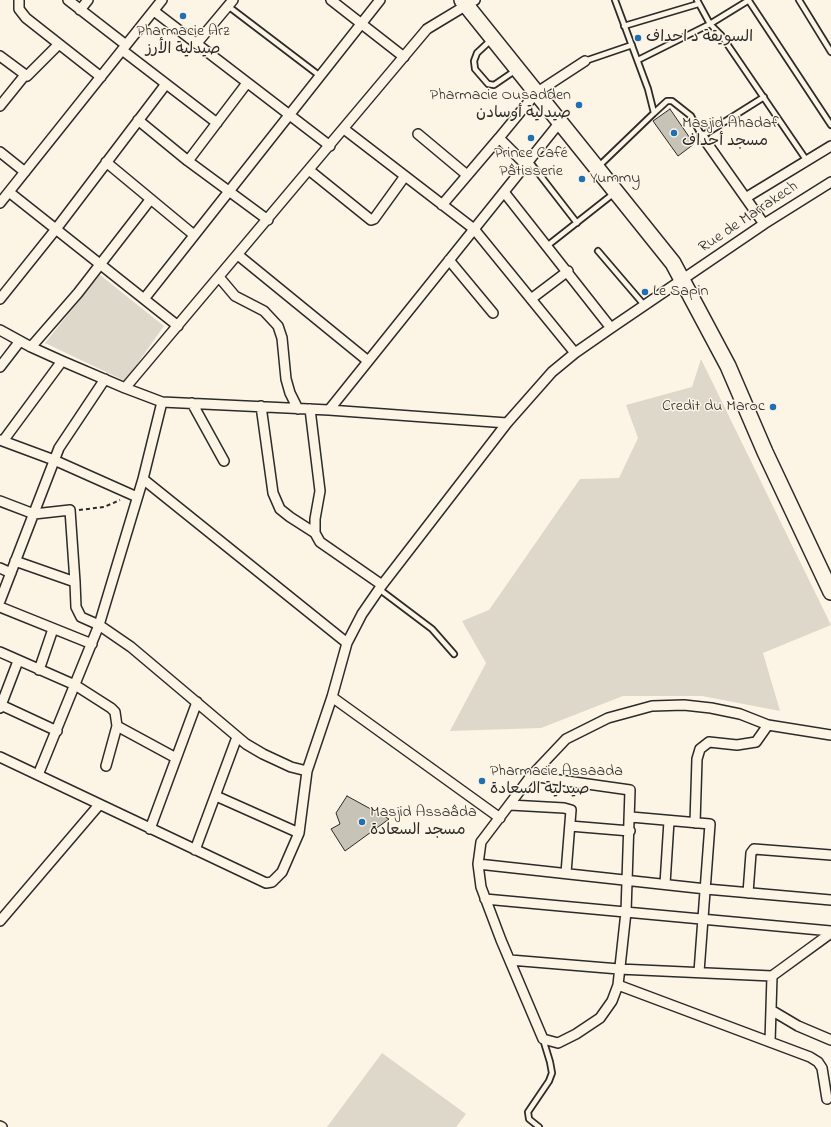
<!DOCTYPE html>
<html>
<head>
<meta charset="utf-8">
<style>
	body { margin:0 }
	canvas { display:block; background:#fcf5e5 }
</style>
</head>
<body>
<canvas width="831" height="1127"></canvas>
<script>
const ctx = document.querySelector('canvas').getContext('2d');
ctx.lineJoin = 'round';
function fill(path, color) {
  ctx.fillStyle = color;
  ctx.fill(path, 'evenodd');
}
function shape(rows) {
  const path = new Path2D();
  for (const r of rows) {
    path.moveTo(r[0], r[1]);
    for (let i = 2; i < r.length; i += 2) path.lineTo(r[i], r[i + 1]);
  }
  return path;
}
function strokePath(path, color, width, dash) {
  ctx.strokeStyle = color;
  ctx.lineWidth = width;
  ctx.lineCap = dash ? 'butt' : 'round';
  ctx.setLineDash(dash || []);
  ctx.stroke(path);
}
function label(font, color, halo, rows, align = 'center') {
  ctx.font = font + ' "Indie Flower","Playpen Sans Arabic",sans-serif';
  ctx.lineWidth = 3;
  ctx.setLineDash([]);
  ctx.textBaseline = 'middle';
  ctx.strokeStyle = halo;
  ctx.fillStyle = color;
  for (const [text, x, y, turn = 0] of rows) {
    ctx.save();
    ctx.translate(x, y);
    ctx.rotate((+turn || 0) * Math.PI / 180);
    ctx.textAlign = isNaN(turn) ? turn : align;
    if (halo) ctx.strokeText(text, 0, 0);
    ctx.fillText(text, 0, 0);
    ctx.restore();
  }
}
fill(shape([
	[100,275,164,326,125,381,45,343],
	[701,359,831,625,763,653,780,711,702,696,623,696,541,728,450,731,486,663,462,621,489,610,580,479,619,478,638,438,626,405,692,387],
	[382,1053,466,1114,456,1127,327,1127]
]), '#ded8ca');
const building = shape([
	[670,109,694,144,678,156,653,121,670,109],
	[347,796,389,819,345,851,331,829,340,824,336,813,347,796]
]);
fill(building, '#c8c3b7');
strokePath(building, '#2b2b2b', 1);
const lane = shape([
	[697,0,710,24,721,35,807,161],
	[799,0,831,52],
	[749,1,831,125],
	[228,6,320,76],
	[624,26,698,4],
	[492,39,477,53,474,61,475,69,488,84,494,85,516,70],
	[638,60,710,24,749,0],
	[585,61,632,45],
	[654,113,667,101,672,101,691,116,702,136,764,97],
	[529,161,577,223],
	[599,166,654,113,648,89,615,0],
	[547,246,613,194],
	[598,251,645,306],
	[379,589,432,629,454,654],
	[539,1127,529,1119,528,1112,549,1081,552,1073,550,1062,543,1039]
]);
const street = shape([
	[19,0,19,9,26,18,101,77],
	[68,0,126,45],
	[331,0,404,57],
	[80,10,88,0],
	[154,11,330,146],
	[197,43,233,0],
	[122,50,217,123],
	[0,56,27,76,59,44],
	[0,106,25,75],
	[138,120,188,161,268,220],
	[344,129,474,229,575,353],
	[418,134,467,175],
	[702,136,764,224],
	[0,152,25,172],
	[188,161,247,83],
	[106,162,194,235],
	[526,165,499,138,536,93,585,61],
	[309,170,371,220,374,219,405,176],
	[9,192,178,326],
	[504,192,611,328],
	[747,197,831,146],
	[0,203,162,0],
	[442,205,499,138],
	[238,255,368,361],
	[449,260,493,313],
	[219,277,235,296,264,311,278,326,282,338,286,379,290,393,298,409],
	[0,299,56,229,166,84],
	[144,299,380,0],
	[531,299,568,271],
	[0,330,31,347,62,361,125,388,162,402,143,479,347,643,332,697,307,771,299,833,282,872,272,882,266,883,0,757],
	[31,347,78,293,150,200],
	[0,367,20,341],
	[125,388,427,29,475,0],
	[162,402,329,410,507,423],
	[192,403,224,461],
	[261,406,273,493,280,509,290,517,315,533],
	[310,409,320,491,315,519,315,533,320,542,382,585],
	[329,410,560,122],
	[0,440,54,460,137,497],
	[3,441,62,361],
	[0,501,34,514,70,510,75,582],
	[15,561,75,582,76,607,81,617,99,625,131,647,246,744,263,754,291,767,307,771],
	[0,568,11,573],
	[0,601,59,448,105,379],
	[0,607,92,644],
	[347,643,362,614,382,585,507,423,552,372,575,353,611,328,764,224,831,182],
	[0,652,75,685,111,708,115,712,117,726,106,766],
	[39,670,53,629],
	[332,697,500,818],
	[1,705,57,731],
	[0,708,18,661],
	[117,726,176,758],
	[38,775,99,625,143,479],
	[531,776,630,790,626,912,618,985,612,1001,600,1018,576,1034,558,1043,543,1039,501,940,481,887,478,864,481,842,531,776,566,739,608,718,652,706,684,705,711,708,740,714,768,725,831,735],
	[216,796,299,833],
	[510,805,564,808,571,810,566,873],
	[631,817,710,824,699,972],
	[695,823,697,759,700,749,709,742,737,745,756,742,768,725],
	[570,826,630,831],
	[150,829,197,702],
	[195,850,237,737],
	[478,864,706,889,831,900],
	[665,884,669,821],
	[748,893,751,853,754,849,831,855],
	[485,899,831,931],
	[0,921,99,805],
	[510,960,619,969,772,976,831,933],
	[618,985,810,1057,818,1062,822,1068,827,1099],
	[771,1010,798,1026,831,1040],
	[770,1042,772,976],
	[0,1126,2,1127]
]);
const primary = shape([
	[462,0,673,263,728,366,765,452,831,592]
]);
strokePath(lane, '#2b2b2b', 8);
strokePath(street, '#2b2b2b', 12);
strokePath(primary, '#2b2b2b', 18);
strokePath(shape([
	[79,510,104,507,120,500]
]), '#2b2b2b', 2, [4, 3]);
strokePath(lane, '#fcf5e5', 4.5);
strokePath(street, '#fcf5e5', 9);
strokePath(primary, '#fcf5e5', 15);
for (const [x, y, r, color] of [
	[183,16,4,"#1f6fb2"],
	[638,38,4,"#1f6fb2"],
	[579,105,4,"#1f6fb2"],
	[674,133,4,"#1f6fb2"],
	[531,138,4,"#1f6fb2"],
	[582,179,4,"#1f6fb2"],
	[645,292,4,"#1f6fb2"],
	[773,407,4,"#1f6fb2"],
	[482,781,4,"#1f6fb2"],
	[362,822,4,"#1f6fb2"]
]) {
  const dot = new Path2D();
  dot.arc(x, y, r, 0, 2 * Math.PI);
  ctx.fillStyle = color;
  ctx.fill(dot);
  strokePath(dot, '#fcf5e5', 1.5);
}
label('16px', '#2b2b2b', '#fcf5e5', [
	["Pharmacie Arz",183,32,"center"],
	["صيدلية الأرز",183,50,"center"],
	["السويقة د احداف",646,38],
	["Pharmacie Ousadden",571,96,"right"],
	["صيدلية أوسادن",571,114,"right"],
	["Masjid Ahadaf",682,124],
	["مسجد أحداف",682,142],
	["Prince Café",531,154,"center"],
	["Pâtisserie",531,172,"center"],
	["Yummy",590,179],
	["Le Sapin",653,292],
	["Credit du Maroc",765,407,"right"],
	["Pharmacie Assaada",490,772],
	["صيدلية السعادة",490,790],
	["Masjid Assaâda",370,813],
	["مسجد السعادة",370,831]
], 'left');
label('16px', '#2b2b2b', '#fcf5e5', [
	["Rue de Marrakech",749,218,-34]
]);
</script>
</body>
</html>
